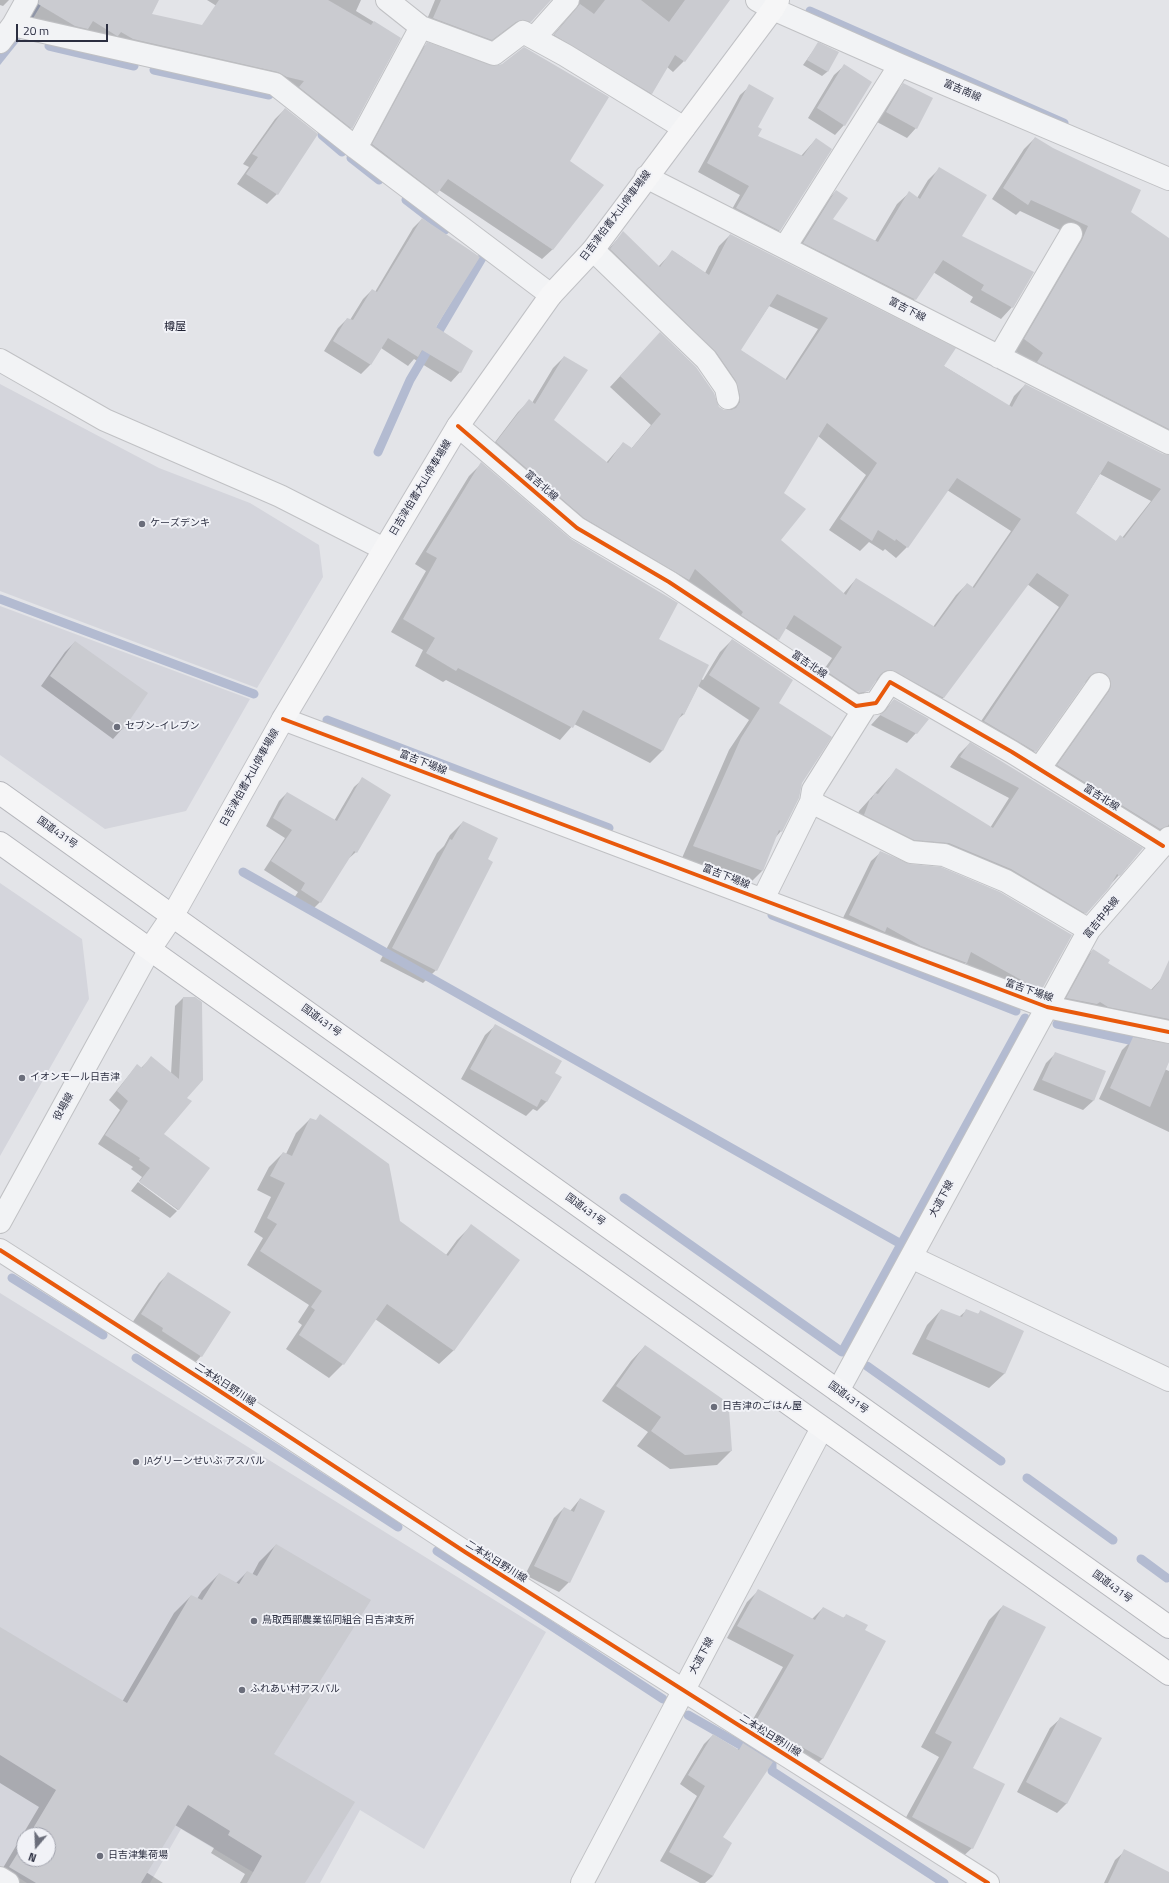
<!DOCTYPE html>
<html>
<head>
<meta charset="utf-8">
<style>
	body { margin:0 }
	#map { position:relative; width:1169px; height:1883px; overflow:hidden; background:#e3e4e8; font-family:"Titillium Web",sans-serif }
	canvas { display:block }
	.north { position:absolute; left:16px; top:1827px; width:40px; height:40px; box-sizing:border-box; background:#f1f2f7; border:1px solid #a2a4ae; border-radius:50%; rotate:199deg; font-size:11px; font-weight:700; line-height:16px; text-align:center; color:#2b2e40 }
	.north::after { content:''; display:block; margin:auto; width:14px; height:18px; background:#6b6e7b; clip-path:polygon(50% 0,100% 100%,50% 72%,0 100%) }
	.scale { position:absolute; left:16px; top:24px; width:92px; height:18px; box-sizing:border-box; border:2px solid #2b2e40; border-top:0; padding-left:5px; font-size:12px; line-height:14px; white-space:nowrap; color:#2b2e40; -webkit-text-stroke:3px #f1f2f7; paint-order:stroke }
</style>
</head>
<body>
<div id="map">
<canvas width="1169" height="1883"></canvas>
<div class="north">N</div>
<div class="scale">20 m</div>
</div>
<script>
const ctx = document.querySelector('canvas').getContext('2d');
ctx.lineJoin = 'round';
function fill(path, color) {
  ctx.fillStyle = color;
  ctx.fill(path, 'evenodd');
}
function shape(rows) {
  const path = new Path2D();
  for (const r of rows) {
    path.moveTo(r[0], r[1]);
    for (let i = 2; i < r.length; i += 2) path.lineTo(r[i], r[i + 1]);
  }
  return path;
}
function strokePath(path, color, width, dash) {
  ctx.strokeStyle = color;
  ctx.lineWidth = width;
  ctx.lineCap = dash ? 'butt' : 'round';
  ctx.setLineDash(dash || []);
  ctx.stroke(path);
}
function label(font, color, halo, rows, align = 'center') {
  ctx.font = font + ' "Titillium Web","Noto Sans JP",sans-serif';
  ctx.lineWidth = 4;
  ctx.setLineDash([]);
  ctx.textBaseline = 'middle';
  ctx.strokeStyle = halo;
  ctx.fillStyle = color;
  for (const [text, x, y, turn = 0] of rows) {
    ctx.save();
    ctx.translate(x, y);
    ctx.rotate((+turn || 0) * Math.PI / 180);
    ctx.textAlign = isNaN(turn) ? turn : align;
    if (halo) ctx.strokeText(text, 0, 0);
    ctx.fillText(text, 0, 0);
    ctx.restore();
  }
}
fill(shape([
	[0,384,159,468,250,503,319,545,323,577,257,688,0,591],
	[0,606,250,699,186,811,105,829,0,755],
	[0,883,82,939,89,999,0,1156],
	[0,1293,546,1632,424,1849,360,1810,320,1883,271,1883,181,1829,150,1883,27,1883,0,1866],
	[24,1835,48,1835,48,1859,24,1859]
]), '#d4d5dc');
fill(shape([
	[35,0,44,0,20,40,0,65,0,52]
]), '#b3bbd1');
fill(shape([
	[0,0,9,0,3,6,0,5],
	[22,0,130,0,150,15,274,42,207,0,361,0,356,11,400,38,351,128,340,139,289,98,64,37,28,15],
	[435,0,550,0,519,33,511,30,504,32,480,50,423,29],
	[563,0,726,0,684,61,673,72,667,67,652,93,641,104,544,46,570,15,569,7],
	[427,44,569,161,553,249,542,259,439,190,426,204,362,155,416,54],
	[818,44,837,52,827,72,822,76,803,65],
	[844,66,844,125,835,135,808,118,834,75],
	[904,84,916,128,907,138,877,122,894,94],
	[750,86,757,127,756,137,801,156,816,139,779,231,770,240,727,218,740,195,698,172,740,95],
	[285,109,277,194,267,204,237,184,249,167,243,164,275,119],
	[1035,138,1129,212,1169,239,1169,448,1032,364,1014,350,1077,238,1020,211,1016,215,992,199,1024,149],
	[940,168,961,237,1012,307,1001,319,970,302,973,297,933,272,915,299,903,311,792,255,824,203,836,191,832,220,875,241,897,204,909,193,917,198,928,180],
	[422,219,435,327,460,372,451,382,414,359,408,366,381,348,370,365,361,374,324,351,338,328,347,319,350,320,363,299,372,290,375,292,413,228],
	[623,233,658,267,673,251,705,273,719,246,730,235,1009,406,1014,396,1025,385,1163,455,1169,456,1169,834,1163,829,1155,837,1047,777,1089,682,1083,683,1035,751,1024,762,973,733,1059,607,1027,584,943,698,932,709,879,680,874,681,857,702,815,682,832,658,785,628,778,639,767,650,677,591,486,454,518,412,529,401,532,403,553,368,564,357,553,420,606,463,623,443,631,449,651,425,610,387,649,345,718,407,724,411,729,411,726,392,599,260],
	[769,306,818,329,785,380,740,350],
	[818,436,866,475,829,530,860,551,869,542,883,551,885,549,896,558,907,547,947,490,1011,531,972,588,967,584,956,595,933,627,856,579,843,594,779,540,782,493],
	[1100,474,1151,501,1122,538,1120,537,1115,542,1075,514],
	[481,464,658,639,701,679,703,680,720,652,732,640,777,704,801,783,781,831,775,838,762,871,750,883,682,858,729,750,749,720,698,686,684,714,677,720,662,751,650,763,574,724,560,740,446,680,443,682,415,666,423,650,391,632,426,571,415,564,469,476],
	[75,642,122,729,113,739,41,686,65,652],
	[894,700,916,733,907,743,871,725],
	[970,743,1119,875,1075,924,854,825,859,811,896,770,990,828,1009,798,950,767,959,754],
	[363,779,356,852,347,860,320,902,312,910,294,898,298,892,264,870,285,838,266,826,279,801,287,793,334,821,354,787],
	[463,822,436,970,423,983,380,961,437,853,444,846,450,835],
	[881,852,1071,935,1040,991,1031,1000,965,963,957,972,840,924,871,861],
	[1093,950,1106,964,1150,991,1169,970,1169,1038,1056,1009,1082,961],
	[183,998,186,1098,162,1134,208,1168,178,1210,139,1181,142,1177,131,1169,133,1167,98,1144,120,1110,109,1100,137,1065,141,1068,151,1058,171,1074,175,1006],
	[495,1026,554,1074,547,1101,537,1111,533,1109,526,1116,461,1079,485,1035],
	[1134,1038,1169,1044,1169,1054,1160,1067,1169,1071,1169,1132,1099,1099,1122,1050],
	[1056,1053,1104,1072,1093,1101,1083,1110,1033,1090,1046,1063],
	[310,1119,399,1222,446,1255,457,1240,471,1226,518,1260,453,1351,439,1364,375,1319,343,1364,329,1378,286,1349,302,1325,298,1322,309,1305,247,1265,263,1238,254,1232,271,1197,257,1190,269,1167,283,1153,286,1154,296,1133],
	[138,1182,177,1211,170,1218,131,1191],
	[168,1274,201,1356,192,1366,132,1323,159,1283],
	[941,1310,959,1317,967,1310,977,1315,980,1312,1022,1332,1004,1374,989,1388,912,1354,927,1325],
	[645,1346,731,1451,717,1465,670,1469,637,1446,648,1432,602,1401,631,1361],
	[580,1499,569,1582,559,1592,525,1575,554,1518,564,1508,570,1511],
	[276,1545,273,1754,304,1883,240,1883,245,1874,211,1853,214,1848,175,1825,146,1872,163,1883,0,1883,0,1873,39,1807,0,1783,0,1628,122,1702,174,1613,191,1596,197,1599,202,1591,219,1574,236,1583,247,1572,252,1575,259,1562],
	[24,1835,48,1835,48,1859,24,1859],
	[758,1591,812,1619,823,1608,843,1618,847,1615,823,1758,811,1770,745,1733,783,1667,727,1638,747,1602],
	[1003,1606,972,1769,972,1848,957,1862,898,1832,939,1757,921,1747,989,1620],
	[1060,1719,1067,1803,1057,1813,1017,1792,1050,1728],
	[713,1735,737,1750,743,1744,713,1876,705,1883,700,1883,660,1861,697,1796,680,1784,704,1744],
	[1125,1851,1160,1883,1104,1883,1115,1860]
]), '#0003');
strokePath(shape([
	[810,11,1064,123],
	[49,46,134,66],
	[154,70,269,95],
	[322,135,342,152],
	[351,158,379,180],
	[406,200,445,230],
	[378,452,410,380,482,258],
	[0,599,254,694],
	[327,720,609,828],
	[243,872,901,1244],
	[772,915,1016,1011],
	[1057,1024,1143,1043],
	[624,1198,842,1352,1025,1018],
	[12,1278,103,1335],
	[136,1358,398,1527],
	[867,1366,1001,1461],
	[1027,1478,1113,1540],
	[437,1551,663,1699],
	[1141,1559,1167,1578],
	[688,1715,772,1763,772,1771,944,1883]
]), '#b3bbd1', 9);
fill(shape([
	[39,0,159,0,152,14,202,25,219,0,328,0,371,25,374,21,401,38,352,129,299,87,304,81,287,77,278,72,133,39,121,32,118,36,117,36,93,21,88,29,75,26,38,4],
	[441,0,551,0,531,22,522,20,516,22,492,40,433,18],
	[605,0,641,0,669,22,685,0,730,0,685,62,675,55,652,94,554,35,580,4,594,14],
	[427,42,495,66,502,64,524,47,609,97,570,161,604,185,553,250,448,179,437,194,372,144],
	[818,42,839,52,828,72,807,60],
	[844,64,872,82,845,126,817,108],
	[903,83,933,98,917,129,886,112],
	[749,84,774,98,758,127,762,129,758,136,803,156,816,138,832,149,780,231,736,208,749,186,707,163],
	[285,108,318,134,278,195,246,174,258,157,252,154],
	[1035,137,1053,148,1141,190,1131,212,1169,238,1169,429,1037,362,1043,353,1024,339,1082,240,1088,226,1031,200,1028,205,1003,188],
	[939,167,987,195,962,236,1034,272,1013,308,981,290,984,285,943,260,916,300,803,243,836,190,848,198,833,219,878,242,909,191,920,199],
	[422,218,480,257,436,327,473,351,461,373,422,350,418,357,388,338,371,365,333,341,347,318,353,320,372,289,377,292],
	[623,231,660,267,672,250,709,275,730,234,956,348,944,366,1012,407,1025,384,1163,454,1169,455,1169,824,1168,826,1160,829,1057,765,1109,691,1111,686,1110,679,1106,674,1101,672,1094,673,1089,677,1036,752,984,721,1069,595,1037,573,944,698,891,670,885,671,880,675,869,691,859,693,826,671,842,647,794,615,779,640,741,615,743,612,695,569,689,580,584,518,496,442,529,399,535,404,564,356,588,370,554,420,608,463,623,442,632,448,661,414,620,376,660,332,696,367,714,393,719,407,724,410,731,410,736,408,740,402,740,396,736,381,716,352,610,249],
	[777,294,828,318,787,380,741,350],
	[827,423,877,463,840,519,872,541,878,530,895,541,896,539,908,548,957,478,1021,519,974,588,967,583,935,627,856,578,846,595,781,540,806,509,784,493],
	[1108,461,1161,489,1124,538,1120,535,1116,541,1076,513],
	[481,462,571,539,678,603,659,639,709,665,684,715,682,713,663,751,583,710,573,728,458,668,456,671,426,653,435,638,403,619,437,558,426,552],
	[732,639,793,680,779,703,832,737,802,783,799,798,782,832,779,830,763,871,693,846,741,738,760,708,709,675],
	[75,641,148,693,123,730,50,676],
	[894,699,929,719,917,734,880,715,886,710],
	[970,742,1143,848,1120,876,1117,874,1109,888,1086,914,1011,869,949,843,914,840,864,815,870,799,871,800,875,793,878,794,896,768,993,828,1019,788,960,757],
	[362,777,391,795,357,853,354,851,321,903,301,890,305,883,271,861,292,830,273,818,287,792,337,821],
	[463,821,498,838,488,859,493,862,437,971,392,948,450,839,452,840],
	[880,851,910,864,941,867,1000,892,1072,935,1041,991,971,952,967,963,921,946,887,927,885,932,849,915],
	[1093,949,1110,960,1108,963,1152,990,1159,982,1169,960,1169,1019,1108,1007,1100,1002,1097,1004,1066,998],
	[183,997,195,997,202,1002,203,1080,187,1098,192,1101,164,1134,210,1168,179,1210,139,1182,150,1168,139,1160,140,1158,105,1135,128,1101,117,1091,137,1064,142,1068,151,1056,179,1079],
	[495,1024,562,1061,555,1073,562,1077,547,1102,541,1099,537,1107,470,1069],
	[1133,1037,1169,1044,1169,1062,1150,1107,1110,1088],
	[1055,1052,1106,1071,1094,1101,1042,1080],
	[320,1114,389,1164,400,1221,448,1256,471,1224,520,1260,454,1351,387,1304,344,1365,299,1335,315,1310,311,1307,322,1291,260,1251,277,1224,267,1218,285,1183,270,1176,283,1152,292,1156,310,1118,316,1120],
	[168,1272,231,1312,202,1357,162,1331,163,1328,141,1314],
	[941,1309,962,1317,966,1309,979,1314,980,1310,1024,1331,1005,1374,926,1339],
	[645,1345,724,1400,725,1408,729,1410,732,1451,685,1455,651,1431,661,1417,616,1386],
	[580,1498,605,1511,570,1583,534,1566,564,1507,574,1512],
	[276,1544,371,1600,274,1754,355,1802,305,1883,247,1883,262,1856,228,1835,230,1831,188,1805,141,1883,36,1883,9,1867,24,1843,24,1859,48,1859,48,1835,29,1835,56,1790,0,1755,0,1627,127,1703,191,1595,202,1600,219,1573,239,1584,247,1571,257,1576],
	[758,1589,815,1620,823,1607,844,1618,846,1614,868,1625,865,1630,886,1641,823,1759,788,1739,786,1741,756,1721,794,1655,737,1626],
	[1003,1605,1046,1627,973,1768,1005,1784,973,1849,912,1817,952,1742,935,1733],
	[1060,1717,1102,1738,1067,1804,1026,1782],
	[713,1734,739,1750,743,1743,773,1762,723,1837,732,1843,713,1876,669,1852,705,1786,688,1775],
	[1124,1849,1169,1872,1169,1883,1108,1883]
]), '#cacbd0');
const minor = shape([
	[27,0,13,25,275,84,356,148,551,295],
	[387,0,421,27,494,54,523,32,565,55,684,128],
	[757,0,773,9,900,65,1169,179],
	[534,38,568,0],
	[0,42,13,25],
	[356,148,421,27],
	[646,177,1169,443],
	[785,247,900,65],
	[593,250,706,359,726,388,728,398],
	[999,357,1071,234],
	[0,360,105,420,280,496,384,549],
	[458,426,577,528,669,582,856,706,876,703,890,682,1012,752,1163,846],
	[283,719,1047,1007,1169,1032],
	[1039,769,1099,684],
	[811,802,813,790,867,704],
	[763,899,811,802,911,852,944,855,1006,881,1089,930],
	[0,1222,150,949],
	[0,1250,212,1386,465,1552,988,1883],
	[911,1257,1169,1380],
	[838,1391,1089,930,1169,838],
	[0,1878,8,1883],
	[582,1883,822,1428]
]);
const major = shape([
	[150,949,173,915,283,719,458,426,551,295,593,250,773,9,778,0]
]);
const highway = shape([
	[0,793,1169,1627],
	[0,843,1169,1674]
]);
strokePath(minor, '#c0c1c4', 24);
strokePath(major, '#c0c1c5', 24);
strokePath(highway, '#b6b7bc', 24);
strokePath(minor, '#f2f3f5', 22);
strokePath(major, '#f6f6f7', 22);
strokePath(highway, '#f6f6f7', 22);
strokePath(shape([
	[458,426,577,528,669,582,856,706,876,703,890,682,1012,752,1163,846],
	[283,719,1047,1007,1169,1032],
	[0,1250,212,1386,465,1552,988,1883]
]), '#e8590c', 4);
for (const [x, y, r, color] of [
	[142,524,4,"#6b6e7b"],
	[117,727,4,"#6b6e7b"],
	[22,1078,4,"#6b6e7b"],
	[714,1407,4,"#6b6e7b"],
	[136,1462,4,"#6b6e7b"],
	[254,1621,4,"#6b6e7b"],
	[242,1690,4,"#6b6e7b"],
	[100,1856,4,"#6b6e7b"]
]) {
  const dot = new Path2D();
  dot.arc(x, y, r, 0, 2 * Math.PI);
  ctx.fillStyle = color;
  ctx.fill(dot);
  strokePath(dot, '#f1f2f7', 1.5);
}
label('10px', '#2b2e40', '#f1f2f7', [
	["富吉南線",962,91,23],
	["日吉津伯耆大山停車場線",616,216,-53],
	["富吉下線",907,310,27],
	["富吉北線",541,486,41],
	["日吉津伯耆大山停車場線",421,488,-59],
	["富吉北線",809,665,34],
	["富吉下場線",423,763,21],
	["日吉津伯耆大山停車場線",250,778,-61],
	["富吉北線",1101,798,32],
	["国道431号",57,833,35],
	["富吉下場線",726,877,21],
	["富吉中央線",1102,918,-51],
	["富吉下場線",1029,991,19],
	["国道431号",321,1021,36],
	["役場線",64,1107,-61],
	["大道下線",942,1199,-62],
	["国道431号",585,1210,36],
	["二本松日野川線",225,1385,33],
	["国道431号",848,1398,36],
	["二本松日野川線",496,1562,32],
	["国道431号",1112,1587,36],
	["大道下線",702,1656,-62],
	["二本松日野川線",770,1736,32]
]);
label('10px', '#2b2e40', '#f1f2f7', [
	["ケーズデンキ",150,524],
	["セブン-イレブン",125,727],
	["イオンモール日吉津",30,1078],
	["日吉津のごはん屋",722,1407],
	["JAグリーンせいぶ アスパル",144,1462],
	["鳥取西部農業協同組合 日吉津支所",262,1621],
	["ふれあい村アスパル",250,1690],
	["日吉津集荷場",108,1856]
], 'left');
label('11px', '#1d1f31', '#f1f2f7', [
	["樽屋",175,327]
]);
</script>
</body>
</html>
